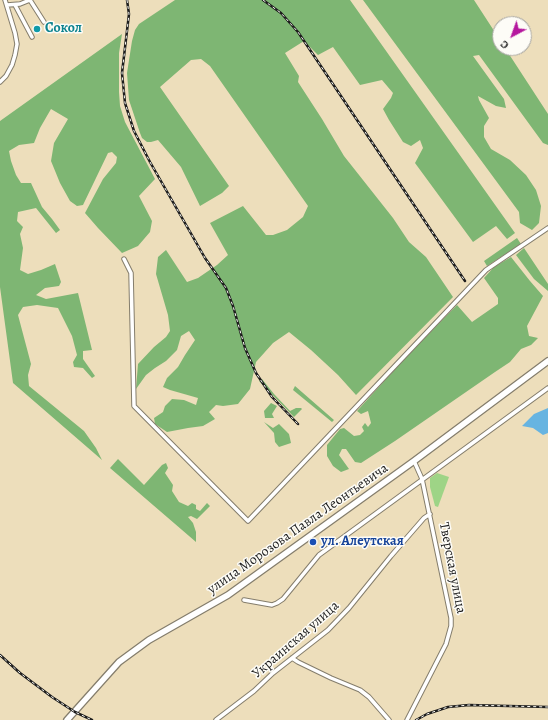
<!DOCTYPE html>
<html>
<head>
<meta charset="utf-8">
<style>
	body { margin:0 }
	#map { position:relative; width:548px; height:720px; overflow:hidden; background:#eddebb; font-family:Alegreya,serif }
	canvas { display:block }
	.north { position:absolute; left:492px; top:16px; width:40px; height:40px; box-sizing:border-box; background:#fdfcf7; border:1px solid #a3a29f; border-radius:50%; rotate:221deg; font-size:11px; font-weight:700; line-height:16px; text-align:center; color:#1c1c1c }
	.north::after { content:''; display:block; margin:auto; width:14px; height:18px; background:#b5179e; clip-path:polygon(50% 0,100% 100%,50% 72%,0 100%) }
</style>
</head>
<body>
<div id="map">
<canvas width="548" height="720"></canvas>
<div class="north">С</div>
</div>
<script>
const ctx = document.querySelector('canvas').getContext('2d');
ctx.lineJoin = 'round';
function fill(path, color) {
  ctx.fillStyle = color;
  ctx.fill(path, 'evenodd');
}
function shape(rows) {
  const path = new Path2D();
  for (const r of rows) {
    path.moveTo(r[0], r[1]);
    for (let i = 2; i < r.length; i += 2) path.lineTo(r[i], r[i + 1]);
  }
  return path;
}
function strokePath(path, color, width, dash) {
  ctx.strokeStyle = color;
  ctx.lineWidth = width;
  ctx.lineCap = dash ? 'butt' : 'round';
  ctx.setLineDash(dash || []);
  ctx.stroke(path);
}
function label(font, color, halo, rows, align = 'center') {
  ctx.font = font + ' Alegreya,serif';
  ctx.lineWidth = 3;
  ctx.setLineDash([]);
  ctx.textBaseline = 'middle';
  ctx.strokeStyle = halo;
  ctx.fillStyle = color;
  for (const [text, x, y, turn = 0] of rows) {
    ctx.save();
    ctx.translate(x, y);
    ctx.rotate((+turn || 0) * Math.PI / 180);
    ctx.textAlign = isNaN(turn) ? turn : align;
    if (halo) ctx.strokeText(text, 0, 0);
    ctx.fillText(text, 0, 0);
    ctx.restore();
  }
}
fill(shape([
	[437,473,449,477,438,507,435,506,430,487,430,478]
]), '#9ed486');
fill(shape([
	[175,0,350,0,515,233,507,239,496,226,473,242,415,163,423,148,420,140,411,146,403,142,389,120,383,109,391,98,393,93,382,80,360,85,333,47,318,55,304,41,285,53,299,76,298,82,322,119,344,156,393,218,409,242,426,257,453,297,356,395,338,375,311,350,289,332,273,343,256,362,250,389,238,404,223,406,216,405,209,412,215,419,203,426,188,428,167,432,155,424,154,418,163,412,165,406,172,399,184,400,196,405,198,398,170,390,163,387,167,378,178,367,185,355,195,340,189,331,181,336,177,350,166,361,155,368,146,375,136,389,138,364,154,347,166,337,170,331,168,315,156,274,158,257,166,250,187,282,198,278,217,265,228,255,210,223,243,206,266,235,273,235,287,230,303,217,308,206,210,66,201,59,191,60,160,87,229,186,222,193,200,206,181,167,158,140,151,142,147,142,142,138,140,133,129,100,127,73,132,41,135,30,139,24],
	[363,0,474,0,500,40,500,48,505,48,548,114,548,145,543,143,479,55,473,56,504,99,506,108,496,106,478,96,479,100,489,118,484,126,484,137,491,149,510,160,526,175,536,190,541,206,539,223,532,230,520,223,519,212],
	[122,34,119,53,119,92,120,106,125,122,155,179,139,196,152,221,150,232,138,246,122,253,98,228,85,213,103,179,116,163,117,157,112,152,108,153,83,205,77,206,70,201,60,183,51,161,54,143,68,119,51,109,40,128,34,143,19,145,9,151,11,161,16,175,21,183,31,183,42,207,52,219,60,230,56,233,36,208,18,212,17,221,23,227,20,234,23,248,20,270,28,274,41,270,55,264,61,282,59,286,45,288,36,295,46,299,78,293,92,350,83,351,83,359,95,376,92,378,83,368,74,367,73,362,77,355,72,336,58,308,37,305,23,307,18,315,31,364,28,375,29,386,84,431,96,448,102,460,13,383,0,287,0,121],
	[517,238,521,244,487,266,484,261],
	[524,248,548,284,548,291,534,279,516,255],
	[511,257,530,281,543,296,527,326,529,336,538,338,531,345,521,349,510,362,495,372,395,441,361,463,355,462,346,449,342,449,339,455,349,469,341,472,333,466,327,456,327,445,340,429,344,428,354,436,360,435,364,431,362,427,365,423,368,427,371,423,368,411,361,414,357,411,407,356,457,305,472,322,498,304,498,298,484,278,494,267],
	[262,379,274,394,290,411,296,408,301,408,302,409,294,417,259,381],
	[295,386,334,420,332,422,293,390],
	[271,403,277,406,272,414,274,418,265,418,264,411],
	[264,422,273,428,279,424,289,434,291,443,279,447,275,442,274,433],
	[118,459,144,485,162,465,166,463,168,468,165,473,173,485,172,491,179,502,188,506,192,503,196,505,196,509,200,511,207,503,210,506,197,519,191,516,188,517,193,523,196,532,196,542,110,468]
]), '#7eb673');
fill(shape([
	[548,408,548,433,543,435,533,428,522,426,534,414]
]), '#67b4e1');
const street = shape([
	[30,0,44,22],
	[7,5,20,4,30,0],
	[15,5,32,37],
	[0,82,6,76,12,65,15,55,17,44,15,33,5,0],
	[124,259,131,273,134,406,248,521,486,270,548,228],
	[244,600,272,605,277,603,283,599,319,555,548,388],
	[292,658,298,662,331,678,360,690,369,697,389,720],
	[216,720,254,691,273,673,328,630,349,608,391,556,424,518,430,514],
	[407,720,446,644,451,626,451,618,422,479,414,461]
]);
const primary = shape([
	[67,720,119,662,149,640,228,595,414,461,548,361]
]);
strokePath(street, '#847d6c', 5.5);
strokePath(primary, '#847d6c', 8);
strokePath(street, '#fff', 3.5);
strokePath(primary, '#fff', 5.5);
const rail = shape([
	[127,0,129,14,122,73,125,103,134,131,150,162,205,258,226,288,233,306,245,348,256,373,272,397,298,424],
	[263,0,281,13,298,32,465,281],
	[0,655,20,673,52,697,75,712,92,720],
	[416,720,427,714,448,707,469,705,548,707]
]);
strokePath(rail, '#1c1c1c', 2.5);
strokePath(rail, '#fdfcf7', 1, [3]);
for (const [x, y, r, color] of [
	[37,29,4,"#0f9aa8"],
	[313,542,4,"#1a4fb4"]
]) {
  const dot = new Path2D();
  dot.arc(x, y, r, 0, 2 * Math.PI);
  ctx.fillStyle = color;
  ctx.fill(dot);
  strokePath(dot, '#fdfcf7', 1.5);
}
label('bold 14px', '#0d838f', '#fdfcf7', [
	["Сокол",45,29]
], 'left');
label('14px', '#1c1c1c', '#fdfcf7', [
	["улица Морозова Павла Леонтьевича",298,529,-35],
	["Тверская улица",452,568,79],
	["Украинская улица",296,640,-41]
]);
label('bold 14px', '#164399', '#fdfcf7', [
	["ул. Алеутская",321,542]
], 'left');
</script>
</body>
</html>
